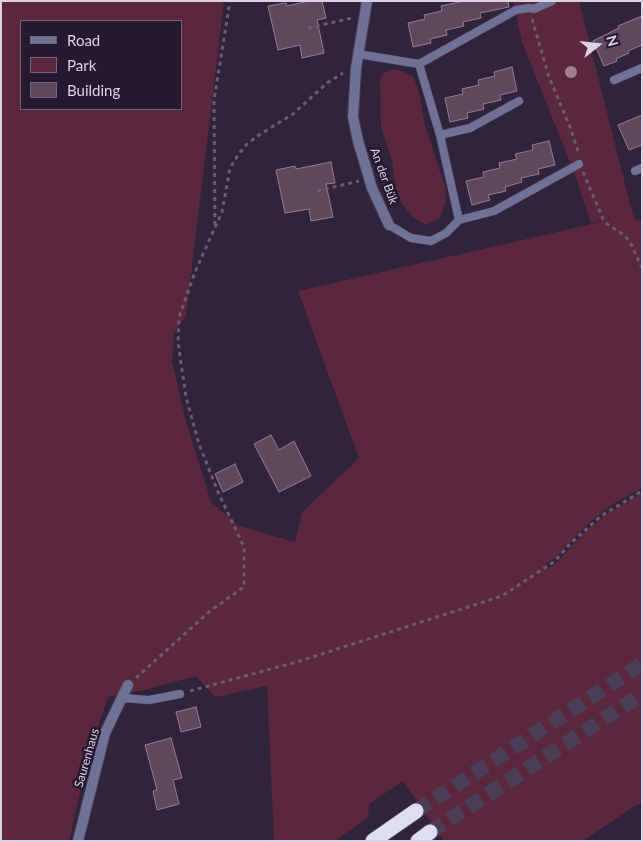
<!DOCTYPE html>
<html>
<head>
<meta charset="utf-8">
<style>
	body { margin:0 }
	#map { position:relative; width:643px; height:842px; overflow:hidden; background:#30233c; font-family:Lato,sans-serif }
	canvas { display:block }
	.frame { position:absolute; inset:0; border:2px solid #dbd3e3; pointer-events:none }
	.legend { position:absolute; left:20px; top:20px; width:162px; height:90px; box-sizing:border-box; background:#261932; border:1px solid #6e6379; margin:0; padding:6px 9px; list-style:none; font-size:15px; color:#dbd3e3 }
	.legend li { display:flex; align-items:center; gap:10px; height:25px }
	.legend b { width:25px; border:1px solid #6e6379 }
	.north { position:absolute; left:573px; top:20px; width:50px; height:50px; -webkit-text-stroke:4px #261932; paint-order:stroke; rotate:74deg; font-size:14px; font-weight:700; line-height:20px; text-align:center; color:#dbd3e3 }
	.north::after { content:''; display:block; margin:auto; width:18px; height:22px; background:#dbd3e3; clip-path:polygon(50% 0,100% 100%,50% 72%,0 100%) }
</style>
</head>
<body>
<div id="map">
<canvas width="643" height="842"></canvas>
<div class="frame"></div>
<ul class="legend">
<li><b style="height:6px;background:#707197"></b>Road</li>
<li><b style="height:14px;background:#5b273c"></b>Park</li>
<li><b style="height:14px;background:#60475c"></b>Building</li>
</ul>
<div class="north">N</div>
</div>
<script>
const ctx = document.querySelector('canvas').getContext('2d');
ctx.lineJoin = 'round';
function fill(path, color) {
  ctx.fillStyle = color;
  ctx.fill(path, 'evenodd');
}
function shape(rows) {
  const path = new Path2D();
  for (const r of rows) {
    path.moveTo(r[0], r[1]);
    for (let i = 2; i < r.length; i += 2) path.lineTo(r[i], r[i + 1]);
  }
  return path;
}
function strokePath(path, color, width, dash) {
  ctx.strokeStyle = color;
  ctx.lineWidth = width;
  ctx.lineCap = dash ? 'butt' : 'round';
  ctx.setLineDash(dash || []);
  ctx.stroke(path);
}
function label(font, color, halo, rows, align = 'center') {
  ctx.font = font + ' Lato,sans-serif';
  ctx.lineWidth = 5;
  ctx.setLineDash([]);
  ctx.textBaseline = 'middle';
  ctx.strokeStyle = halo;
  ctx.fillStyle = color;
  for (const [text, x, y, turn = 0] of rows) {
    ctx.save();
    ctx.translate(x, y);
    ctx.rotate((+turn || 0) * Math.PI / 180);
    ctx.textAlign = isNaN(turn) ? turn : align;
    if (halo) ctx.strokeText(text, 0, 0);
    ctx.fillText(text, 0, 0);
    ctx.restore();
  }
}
fill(shape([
	[1,1,224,1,186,316,174,333,172,361,185,418,211,502,239,526,295,542,302,512,359,458,298,291,584,226,615,217,591,223,574,172,522,42,513,1,579,1,632,212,636,221,642,219,642,488,615,503,592,520,556,557,544,566,547,569,555,564,584,533,606,514,642,493,642,804,636,805,583,841,444,841,403,781,369,804,368,817,335,841,274,841,267,686,215,697,196,676,144,690,108,697,89,753,69,841,1,841],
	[21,21,181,21,181,109,21,109],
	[396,69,413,76,419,91,425,125,445,187,446,201,440,218,426,225,413,217,402,204,395,185,392,160,381,128,380,80,383,73]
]), '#5b273c');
const building = shape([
	[309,1,322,1,326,18,317,20,324,53,302,58,300,45,278,50,268,6,286,3,287,6,309,1],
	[464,1,508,1,509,7,480,13,481,18,463,22,464,26,446,30,447,35,430,39,431,43,413,47,408,23,425,19,424,15,442,11,441,6,464,1],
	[642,16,642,45,628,51,629,53,616,59,617,61,604,66,593,41,619,28,618,26,642,16],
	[512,67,517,91,500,95,501,100,483,104,484,109,467,113,468,118,450,122,445,98,463,94,462,89,479,85,478,80,495,76,494,72,512,67],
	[642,115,642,145,629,150,618,125,642,115],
	[549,141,555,165,538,169,539,174,521,178,522,182,505,187,506,191,488,195,490,200,472,205,466,181,484,177,483,172,500,168,499,163,517,159,515,154,533,150,532,145,549,141],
	[331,162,335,183,326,184,333,217,311,221,309,209,285,213,276,170,295,166,296,169,331,162],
	[271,435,279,450,294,441,311,476,279,492,254,444,271,435],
	[235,464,243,482,223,492,215,474,235,464],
	[196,707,201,727,181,732,176,712,196,707],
	[171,738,182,778,173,780,179,804,157,810,153,791,157,790,145,745,171,738]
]);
fill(building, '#60475c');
strokePath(building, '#977b92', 1);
strokePath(shape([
	[416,811,642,664],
	[430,832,642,694]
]), '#4a3d55', 15, [15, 8]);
const lane = shape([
	[358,54,419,64,516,10,529,8,534,9,552,1],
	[419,64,440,135,470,128,519,101],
	[614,80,642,68],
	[440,135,459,220],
	[635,171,642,168],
	[389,225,411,238,431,241,446,233,459,220,494,211,579,164],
	[122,698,149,700,180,694]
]);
const street = shape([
	[367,1,356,68,353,117,358,141,372,188,389,225],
	[78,841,105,733,128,685]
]);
const highway = shape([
	[373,841,416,811],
	[418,841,430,832]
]);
strokePath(lane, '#4b3f57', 9);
strokePath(street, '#4b3f57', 12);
strokePath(highway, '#4b3f57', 17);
strokePath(shape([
	[532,19,549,77,570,127,579,154],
	[308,28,352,18],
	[583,172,603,219,607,224,624,235,630,242,642,268],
	[317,191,359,181],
	[215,225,214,100,230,1],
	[136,678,210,611,244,587,244,547,218,492,199,444,186,397,178,342,179,317,195,272,222,212,230,168,238,155,247,144,259,135,293,114,327,83,343,73],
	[190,691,300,661,502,596,555,561,571,543,601,516,642,491]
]), '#695d73', 3, [4, 4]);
strokePath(lane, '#707197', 8);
strokePath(street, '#707197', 10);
strokePath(highway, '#dddef1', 15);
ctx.fillStyle = '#a27f93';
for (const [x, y] of [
	[571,72]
]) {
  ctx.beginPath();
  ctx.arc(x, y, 6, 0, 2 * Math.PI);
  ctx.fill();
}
label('12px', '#dbd3e3', '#261932', [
	["An der Bük",384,176,70],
	["Saurenhaus",87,758,-74]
]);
</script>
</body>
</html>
